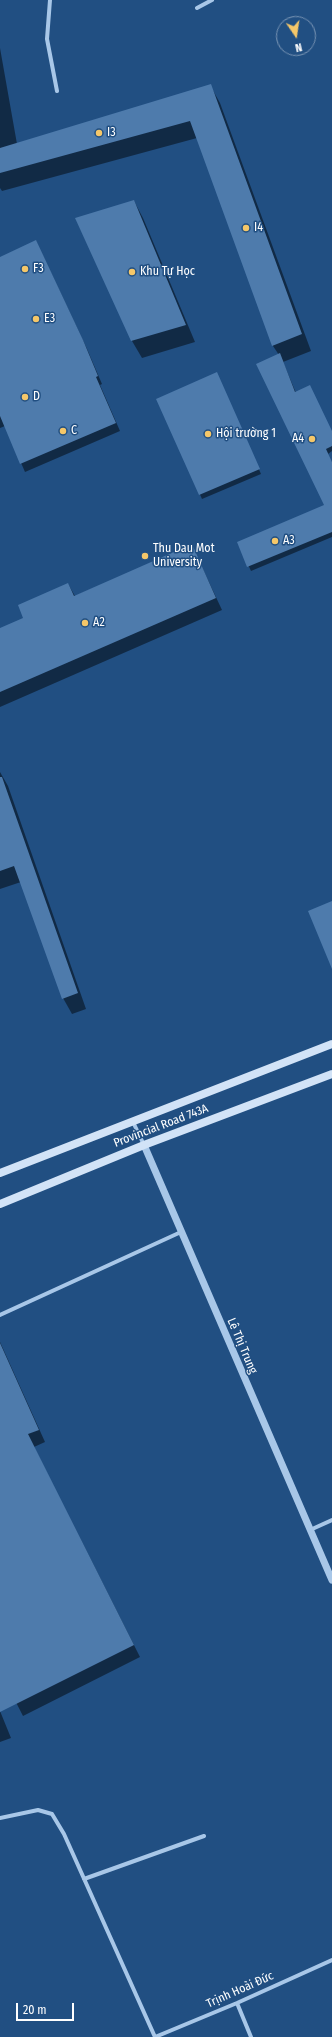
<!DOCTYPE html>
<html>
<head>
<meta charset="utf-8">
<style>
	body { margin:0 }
	#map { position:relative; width:332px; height:2037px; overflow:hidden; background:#214f82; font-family:"Fira Sans Condensed",sans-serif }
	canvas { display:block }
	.north { position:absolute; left:276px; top:16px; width:40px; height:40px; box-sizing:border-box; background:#214f82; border:1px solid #7a95b4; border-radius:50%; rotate:167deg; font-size:11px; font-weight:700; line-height:16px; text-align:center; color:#fff }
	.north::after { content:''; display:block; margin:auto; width:14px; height:18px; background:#f5c769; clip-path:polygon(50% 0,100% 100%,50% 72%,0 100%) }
	.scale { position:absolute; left:16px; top:2003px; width:58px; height:18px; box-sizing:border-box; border:2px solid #fff; border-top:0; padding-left:5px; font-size:12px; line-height:14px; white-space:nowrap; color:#fff; -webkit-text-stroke:3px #214f82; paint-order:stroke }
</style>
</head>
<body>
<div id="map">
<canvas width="332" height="2037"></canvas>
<div class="north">N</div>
<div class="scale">20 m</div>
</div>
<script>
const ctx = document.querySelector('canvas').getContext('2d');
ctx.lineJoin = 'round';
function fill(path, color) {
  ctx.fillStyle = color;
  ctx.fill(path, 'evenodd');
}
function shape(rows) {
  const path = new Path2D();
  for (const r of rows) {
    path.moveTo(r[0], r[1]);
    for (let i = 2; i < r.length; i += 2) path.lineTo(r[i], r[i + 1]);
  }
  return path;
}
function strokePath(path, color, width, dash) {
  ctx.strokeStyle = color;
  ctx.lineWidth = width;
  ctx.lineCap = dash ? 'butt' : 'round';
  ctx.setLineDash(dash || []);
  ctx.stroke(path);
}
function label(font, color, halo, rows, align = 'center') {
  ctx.font = font + ' "Fira Sans Condensed",sans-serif';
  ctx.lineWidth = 3;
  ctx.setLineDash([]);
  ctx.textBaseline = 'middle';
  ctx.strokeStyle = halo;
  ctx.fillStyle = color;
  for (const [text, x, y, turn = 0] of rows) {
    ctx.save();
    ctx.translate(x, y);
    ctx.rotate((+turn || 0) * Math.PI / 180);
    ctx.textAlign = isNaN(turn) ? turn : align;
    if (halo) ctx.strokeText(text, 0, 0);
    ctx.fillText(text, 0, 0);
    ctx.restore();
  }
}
fill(shape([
	[0,48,17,144,211,87,220,103,311,351,283,362,296,393,332,433,332,451,328,454,332,463,332,537,251,571,238,543,326,505,279,355,273,346,197,138,2,191,0,188],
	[134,201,143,218,195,342,142,358,132,341,76,219],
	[36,241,87,349,102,384,100,385,120,431,25,472,5,426,0,428,0,258],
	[219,378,261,474,202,499,158,399],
	[192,546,222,610,0,707,0,629,25,618,68,584,75,596],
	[0,772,8,786,86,1009,72,1014,63,998,21,882,0,889],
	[0,1342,45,1442,34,1447,140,1657,23,1716,0,1671],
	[0,1711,11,1738,0,1742]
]), '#0007');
fill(shape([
	[211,84,302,334,272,346,190,121,0,173,0,148],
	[134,200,186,325,131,341,75,218],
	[36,240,83,340,98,376,96,377,116,423,20,464,0,416,0,257],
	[280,353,295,392,310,385,332,431,332,446,326,449,332,462,332,532,247,567,237,542,324,505,256,364],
	[217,372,260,469,199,495,156,399],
	[192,544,216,598,0,692,0,628,23,618,18,605,68,583,74,596],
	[0,777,2,777,78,993,62,999,14,866,0,871],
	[332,901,332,969,308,911],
	[0,1343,39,1430,28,1434,134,1645,0,1712]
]), '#4e7bac');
strokePath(shape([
	[50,0,47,39,57,91],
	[197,8,212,0],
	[133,1122,144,1145],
	[0,1315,181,1232],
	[310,1530,332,1520],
	[0,1818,38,1810,52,1814,64,1834,155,2037],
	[84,1879,204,1836],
	[237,2003,251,2037],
	[155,2037,237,2003,332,1960]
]), '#a8c7e8', 4);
strokePath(shape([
	[144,1145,332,1580]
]), '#a8c7e8', 7);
strokePath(shape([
	[0,1173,332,1044],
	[0,1204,144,1145,332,1074]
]), '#d2e3f7', 8);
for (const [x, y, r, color] of [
	[99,133,4,"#f5c769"],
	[246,228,4,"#f5c769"],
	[25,269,4,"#f5c769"],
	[132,272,4,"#f5c769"],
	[36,319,4,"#f5c769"],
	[25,397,4,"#f5c769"],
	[63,431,4,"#f5c769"],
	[208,434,4,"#f5c769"],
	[312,439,4,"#f5c769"],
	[275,541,4,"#f5c769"],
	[145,556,4,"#f5c769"],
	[85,623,4,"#f5c769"]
]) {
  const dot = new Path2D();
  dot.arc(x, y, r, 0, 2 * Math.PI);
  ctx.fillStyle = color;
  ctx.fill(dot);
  strokePath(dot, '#214f82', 1.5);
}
label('12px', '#fff', '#214f82', [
	["I3",107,133],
	["I4",254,228],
	["F3",33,269],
	["Khu Tự Học",140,272],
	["E3",44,319],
	["D",33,397],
	["C",71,431],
	["Hội trường 1",216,434],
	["A4",304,439,"right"],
	["A3",283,541],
	["Thu Dau Mot",153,549],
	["University",153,563],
	["A2",93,623]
], 'left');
label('12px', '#fff', '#214f82', [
	["Provincial Road 743A",161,1126,-21],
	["Lê Thị Trung",242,1346,67],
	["Trịnh Hoài Đức",240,1990,-24]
]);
</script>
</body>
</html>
